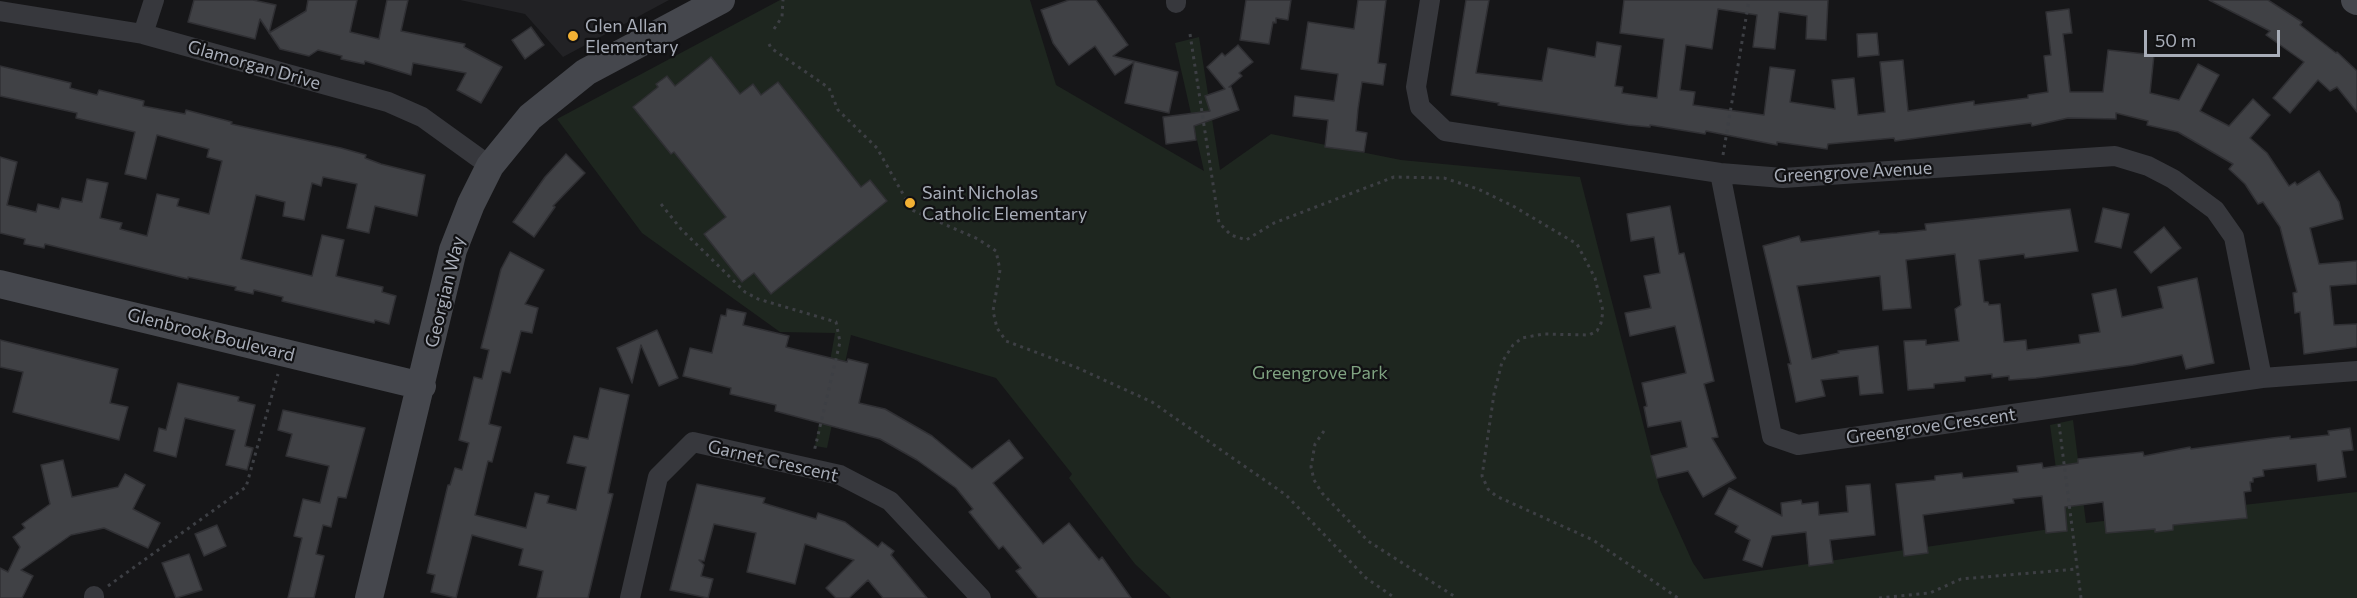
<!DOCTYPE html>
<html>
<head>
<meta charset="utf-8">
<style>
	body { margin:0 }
	#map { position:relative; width:2357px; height:598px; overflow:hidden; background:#161618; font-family:Commissioner,sans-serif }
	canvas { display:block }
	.scale { position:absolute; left:2144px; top:30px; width:136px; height:27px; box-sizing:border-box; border:3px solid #a8adb8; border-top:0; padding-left:8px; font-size:18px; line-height:21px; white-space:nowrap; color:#a8adb8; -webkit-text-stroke:4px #111113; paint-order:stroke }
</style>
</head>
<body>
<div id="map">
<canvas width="2357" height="598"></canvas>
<div class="scale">50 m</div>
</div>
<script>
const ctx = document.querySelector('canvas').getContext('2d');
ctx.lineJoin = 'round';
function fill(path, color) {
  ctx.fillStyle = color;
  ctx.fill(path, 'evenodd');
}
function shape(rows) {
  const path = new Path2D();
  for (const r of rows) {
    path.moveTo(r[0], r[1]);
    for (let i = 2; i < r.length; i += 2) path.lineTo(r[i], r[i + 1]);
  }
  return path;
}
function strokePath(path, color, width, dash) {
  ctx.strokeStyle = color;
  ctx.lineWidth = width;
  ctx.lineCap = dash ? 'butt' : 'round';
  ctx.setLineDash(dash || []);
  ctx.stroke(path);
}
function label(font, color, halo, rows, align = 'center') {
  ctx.font = font + ' Commissioner,sans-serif';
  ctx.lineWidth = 4.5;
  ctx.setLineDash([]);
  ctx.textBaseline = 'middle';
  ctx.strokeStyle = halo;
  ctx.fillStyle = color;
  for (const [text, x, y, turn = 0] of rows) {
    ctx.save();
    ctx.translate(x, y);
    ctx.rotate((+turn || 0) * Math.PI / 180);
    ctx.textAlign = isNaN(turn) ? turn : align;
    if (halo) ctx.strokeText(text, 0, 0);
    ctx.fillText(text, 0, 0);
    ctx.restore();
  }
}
fill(shape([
	[460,0,669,0,563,57,525,14]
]), '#222225');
fill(shape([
	[780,0,1030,0,1056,85,1204,171,1175,43,1199,37,1220,170,1271,134,1401,160,1580,177,1660,490,1693,563,1704,579,2064,527,2050,425,2073,420,2086,523,2357,492,2357,598,1171,598,1135,564,1069,478,1072,474,996,378,851,335,827,448,815,446,835,333,780,332,642,233,557,119]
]), '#1e261f');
const building = shape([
	[194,0,253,0,276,5,269,33,306,11,308,0,357,0,350,32,379,39,387,0,408,0,401,31,465,44,464,47,502,67,481,103,457,90,466,73,413,63,411,75,365,61,364,64,341,59,342,56,318,50,309,56,280,49,260,19,255,39,188,22,194,0],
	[1069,0,1096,0,1128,45,1113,56,1178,72,1169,113,1125,103,1134,62,1115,75,1095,46,1069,65,1053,43,1041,10,1069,0],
	[1246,0,1291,0,1288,20,1276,18,1276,23,1273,22,1269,44,1240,40,1246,0],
	[1358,0,1386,0,1378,63,1386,64,1383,85,1362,82,1358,109,1356,131,1367,133,1364,152,1325,147,1328,120,1293,116,1295,96,1334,101,1338,74,1301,69,1308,22,1354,29,1358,0],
	[1466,0,1489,0,1476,73,1542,81,1548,48,1595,57,1597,42,1621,46,1615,86,1623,87,1622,93,1657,98,1664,39,1620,33,1624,0,1828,0,1826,40,1806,39,1807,16,1779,12,1775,49,1753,47,1757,15,1718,9,1712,49,1686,45,1680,90,1695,92,1693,105,1764,115,1770,67,1795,70,1790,102,1835,109,1832,80,1854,78,1858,115,1885,112,1880,62,1903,60,1908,111,1974,101,1974,105,2028,98,2028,95,2048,92,2044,56,2051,55,2046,12,2069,9,2072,33,2063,34,2070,92,2103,92,2108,50,2154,55,2150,93,2179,100,2198,64,2219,75,2200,111,2229,126,2253,99,2270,115,2250,138,2267,153,2289,186,2295,182,2297,185,2319,171,2339,202,2343,219,2310,228,2319,264,2357,261,2357,284,2330,286,2334,325,2357,324,2357,347,2304,354,2300,312,2295,313,2293,293,2297,292,2280,227,2263,202,2258,204,2245,184,2229,169,2233,164,2178,132,2147,125,2148,121,2116,113,2116,119,2068,118,2032,126,2031,123,1895,141,1894,138,1828,144,1827,149,1777,142,1777,145,1706,131,1705,134,1650,125,1650,127,1628,125,1498,105,1499,103,1451,95,1466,0],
	[2209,0,2268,0,2302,22,2300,25,2336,53,2337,52,2357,71,2357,112,2337,87,2330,91,2318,80,2290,113,2273,98,2304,62,2266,35,2270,31,2209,0],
	[531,27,544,45,525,59,512,40,531,27],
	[1877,33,1879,55,1858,57,1857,34,1877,33],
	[1238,45,1253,62,1239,73,1242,76,1229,87,1231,87,1239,110,1194,126,1196,140,1166,144,1163,117,1210,111,1205,96,1225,89,1207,67,1222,53,1225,56,1238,45],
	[711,57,740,94,753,84,761,95,778,82,861,187,870,180,887,201,771,294,754,273,742,282,704,234,726,217,674,152,671,154,633,107,658,87,656,84,667,76,675,86,711,57],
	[0,66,71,83,70,88,97,95,99,90,144,101,143,106,185,114,186,110,232,122,231,124,341,148,366,155,365,158,381,164,425,175,417,216,375,206,369,233,347,228,357,184,323,177,321,186,312,183,304,220,283,216,285,202,256,195,241,259,312,276,322,235,344,240,336,276,383,287,382,292,396,296,389,324,375,320,374,323,282,301,283,297,254,290,253,294,235,290,236,287,188,277,188,279,45,244,44,248,24,244,25,239,0,233,0,157,17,162,7,205,36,212,38,204,59,209,62,198,82,202,87,179,108,183,100,218,122,223,120,229,147,236,157,194,179,199,177,206,209,214,222,161,207,157,209,149,157,135,146,179,125,174,135,132,76,118,77,113,0,96,0,66],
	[566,154,585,173,553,206,555,207,534,237,513,222,545,177,566,154],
	[1670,206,1679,254,1684,253,1714,381,1704,384,1718,437,1712,438,1736,478,1703,497,1688,471,1657,478,1651,456,1687,447,1681,421,1648,427,1644,407,1647,406,1642,383,1686,373,1675,326,1630,336,1625,313,1651,308,1644,276,1660,273,1654,237,1631,241,1627,214,1670,206],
	[2103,208,2129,214,2121,248,2095,242,2103,208],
	[2070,209,2078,251,2025,258,2024,254,1979,260,1984,302,1988,302,1989,305,2000,304,2004,342,2026,340,2027,350,2080,343,2079,335,2100,332,2092,294,2116,289,2122,317,2163,308,2158,287,2197,278,2214,363,2186,369,2182,355,2133,365,2036,378,2009,380,2009,376,1992,378,1992,374,1965,377,1965,381,1934,384,1934,388,1908,390,1904,341,1926,340,1926,345,1959,341,1955,309,1961,305,1955,254,1906,260,1911,308,1883,310,1880,276,1797,286,1812,359,1839,353,1838,351,1878,346,1883,393,1860,395,1858,376,1821,380,1825,396,1796,402,1788,364,1791,364,1763,246,1799,236,1801,242,1879,231,1879,234,1897,233,1926,230,1925,224,2070,209],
	[2164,227,2181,248,2151,273,2134,252,2164,227],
	[510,252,544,270,525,304,538,308,532,333,521,331,510,373,502,371,489,424,501,427,492,462,488,461,475,515,526,528,535,493,549,496,547,503,576,510,586,467,567,463,574,436,588,439,600,388,629,395,608,493,613,494,588,598,537,598,543,571,519,565,523,549,472,535,456,598,431,592,435,575,427,573,448,485,450,485,455,468,462,470,469,443,459,440,474,377,482,379,489,350,481,348,501,269,510,252],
	[727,309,746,313,743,325,789,336,786,347,847,362,848,359,868,364,859,403,885,409,932,436,972,469,1009,440,1023,458,993,483,1043,544,1069,523,1099,560,1102,557,1131,598,1038,598,1016,571,1021,568,1003,546,999,549,981,527,969,512,973,509,956,488,917,460,880,439,775,411,776,405,730,394,731,388,683,376,690,348,712,353,721,315,726,316,727,309],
	[657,330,678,378,659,386,641,345,632,383,617,348,657,330],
	[0,340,118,369,110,403,128,407,119,440,13,412,23,372,0,367,0,340],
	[178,383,239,397,238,401,255,405,245,446,253,448,247,470,226,465,235,430,185,418,176,457,154,451,159,428,166,430,178,383],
	[283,410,365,428,346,498,338,497,331,527,323,525,316,554,324,556,314,598,288,598,302,538,294,536,303,499,320,503,329,466,286,456,292,434,278,430,283,410],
	[2350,428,2353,450,2342,451,2346,477,2318,481,2316,464,2263,470,2264,476,2253,478,2253,482,2250,482,2251,491,2244,492,2247,518,2173,525,2173,530,2155,532,2155,529,2106,533,2103,502,2065,507,2067,531,2046,533,2042,496,2013,499,2014,503,1923,515,1928,553,1904,556,1896,484,1935,480,1935,476,1962,473,1963,478,2018,472,2017,466,2042,463,2043,468,2078,463,2078,459,2143,452,2144,456,2190,447,2191,449,2272,438,2290,436,2290,439,2329,435,2328,431,2350,428],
	[63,460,72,497,118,487,125,474,145,485,133,509,160,523,148,548,104,528,71,535,21,570,33,576,22,598,0,598,0,568,8,572,20,547,13,537,25,528,22,524,50,504,41,465,63,460],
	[697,484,765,498,763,503,816,519,818,513,845,522,878,547,882,542,894,551,891,555,927,598,883,598,868,580,849,598,836,598,826,588,854,560,805,544,795,584,747,572,756,533,714,524,704,561,699,560,704,565,701,576,713,579,708,598,670,590,697,484],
	[1870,484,1875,535,1830,540,1833,563,1809,566,1806,532,1772,536,1762,567,1743,560,1750,540,1735,532,1738,526,1715,514,1729,488,1782,516,1781,503,1801,500,1802,504,1818,502,1819,515,1848,512,1846,486,1870,484],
	[217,525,226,546,204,556,195,534,217,525],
	[189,554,202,590,176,598,162,563,189,554]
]);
fill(building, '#404145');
strokePath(building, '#303034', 1.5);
strokePath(shape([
	[774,29,782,17,783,0],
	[1190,34,1219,223,1231,235,1246,240,1274,223,1394,177,1444,178,1478,189,1513,206,1577,244,1595,278,1603,311,1601,323,1597,331,1589,335,1543,334,1522,338,1513,345,1502,362,1494,394,1482,476,1488,489,1496,496,1593,540,1678,598],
	[769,44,771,48,829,88,838,110,877,148,912,210,978,239,996,251,1000,270,993,311,997,328,1006,341,1078,368,1152,402,1286,495,1366,578,1395,598],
	[1723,155,1749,0],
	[661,204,681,229,745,292,758,299,836,322,840,342,814,452],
	[2059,424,2081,598],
	[1324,431,1315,444,1311,467,1314,480,1322,493,1368,541,1457,598],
	[108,586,246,487,278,374],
	[1879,598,1930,593,1961,579,2077,569]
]), '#3d3f44', 3, [3, 4.5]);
strokePath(shape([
	[1430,0,1416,87,1420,107,1445,131,1720,173,1783,178,2115,156,2148,166,2173,179,2215,210,2234,237,2262,378],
	[1176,3,1176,0],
	[0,11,143,34,388,102,422,117,490,166],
	[143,34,154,0],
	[1720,173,1772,436,1798,445,2262,378,2357,371],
	[94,598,94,596],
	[630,598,658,477,693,442,840,475,890,501,981,598]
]), '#37383d', 20);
strokePath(shape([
	[2355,0,2357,1],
	[0,284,422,386],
	[369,598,453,250,471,204,490,166,530,117,586,72,721,0]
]), '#45474d', 28);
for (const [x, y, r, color] of [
	[573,36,6,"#f2b134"],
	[910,203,6,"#f2b134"]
]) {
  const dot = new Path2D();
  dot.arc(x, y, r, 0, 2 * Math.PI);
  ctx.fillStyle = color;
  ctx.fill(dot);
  strokePath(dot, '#111113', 2);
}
label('18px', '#a8adb8', '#111113', [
	["Glen Allan",585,26],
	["Elementary",585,47],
	["Saint Nicholas",922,193],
	["Catholic Elementary",922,214]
], 'left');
label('18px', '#a8adb8', '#111113', [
	["Glamorgan Drive",254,65,16],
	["Greengrove Avenue",1853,172,-3],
	["Georgian Way",445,292,-76],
	["Glenbrook Boulevard",211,335,14],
	["Greengrove Crescent",1931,426,-8],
	["Garnet Crescent",773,461,13]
]);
label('18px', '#7fa381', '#111113', [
	["Greengrove Park",1320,373]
]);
</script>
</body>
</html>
